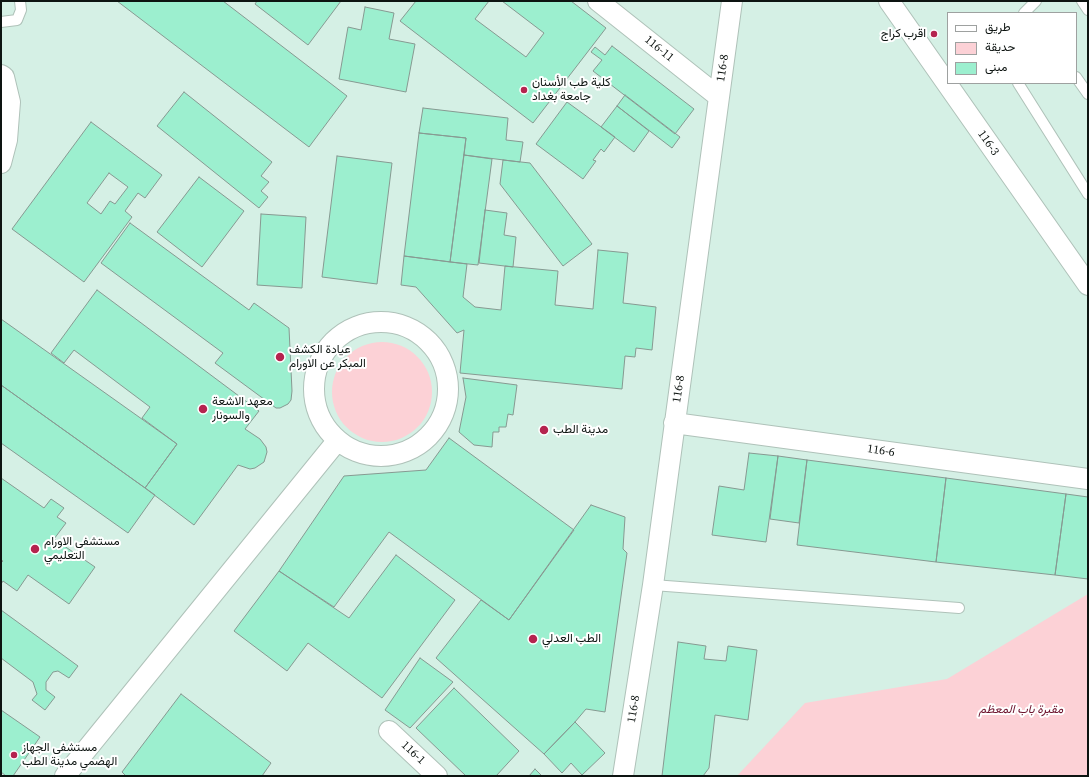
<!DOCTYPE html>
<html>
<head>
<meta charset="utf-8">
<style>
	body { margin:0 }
	#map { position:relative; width:1089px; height:777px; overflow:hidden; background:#e7fbf2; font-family:"Source Serif 4",Vazirmatn,serif }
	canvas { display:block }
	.frame { position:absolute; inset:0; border:2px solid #0d1411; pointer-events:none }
	.legend { position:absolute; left:947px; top:12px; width:130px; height:72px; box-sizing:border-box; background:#fff; border:1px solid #9ea1a0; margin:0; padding:5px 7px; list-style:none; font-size:12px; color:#0d1411 }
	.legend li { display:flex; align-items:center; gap:8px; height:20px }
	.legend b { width:20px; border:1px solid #9ea1a0 }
</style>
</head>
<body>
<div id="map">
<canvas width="1089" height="777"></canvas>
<div class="frame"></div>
<ul class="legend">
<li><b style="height:5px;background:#fff"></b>طريق</li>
<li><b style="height:11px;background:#fcd1d6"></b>حديقة</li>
<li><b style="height:11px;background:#9cefcf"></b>مبنى</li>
</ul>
</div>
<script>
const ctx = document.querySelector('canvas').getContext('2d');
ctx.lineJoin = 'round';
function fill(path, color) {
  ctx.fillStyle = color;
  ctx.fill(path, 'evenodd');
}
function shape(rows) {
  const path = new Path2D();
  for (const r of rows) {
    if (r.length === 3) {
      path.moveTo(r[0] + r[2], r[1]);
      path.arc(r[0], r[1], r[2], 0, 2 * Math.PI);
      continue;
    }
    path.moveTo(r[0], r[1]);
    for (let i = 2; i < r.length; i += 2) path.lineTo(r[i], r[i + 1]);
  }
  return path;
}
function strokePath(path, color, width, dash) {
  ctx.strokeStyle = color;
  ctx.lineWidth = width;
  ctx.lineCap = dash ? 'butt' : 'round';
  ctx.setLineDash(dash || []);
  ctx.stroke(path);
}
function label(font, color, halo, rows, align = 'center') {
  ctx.font = font + ' "Source Serif 4",Vazirmatn,serif';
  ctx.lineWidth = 4;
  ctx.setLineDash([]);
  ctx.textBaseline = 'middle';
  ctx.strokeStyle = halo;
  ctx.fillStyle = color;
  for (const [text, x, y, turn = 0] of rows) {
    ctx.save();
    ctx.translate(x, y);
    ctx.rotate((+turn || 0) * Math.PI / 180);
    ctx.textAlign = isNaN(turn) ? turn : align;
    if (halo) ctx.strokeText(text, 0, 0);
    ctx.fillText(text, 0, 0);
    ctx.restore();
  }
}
fill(shape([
	[1,1,1088,1,1088,776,1,776],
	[948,13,1076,13,1076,83,948,83]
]), '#d5f0e5');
fill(shape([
	[382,392,50],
	[1088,594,1088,776,737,776,805,703,947,679]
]), '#fcd1d6');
const building = shape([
	[117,1,223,1,347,96,309,147,117,1],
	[257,1,341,1,308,45,255,4,257,1],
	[416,1,489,1,475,19,526,57,544,33,502,1,571,1,606,28,533,123,400,21,416,1],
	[365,7,394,13,389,39,415,44,406,92,339,79,348,27,361,30,365,7],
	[612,46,694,109,675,134,593,71,602,60,591,52,595,47,605,55,612,46],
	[184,92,272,162,261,176,269,182,261,191,268,197,259,208,157,126,184,92],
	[625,95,680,137,672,148,617,106,625,95],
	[567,102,615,137,604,152,601,149,593,160,596,161,583,179,536,144,567,102],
	[617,106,649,131,634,152,601,127,617,106],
	[423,108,508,118,506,140,523,142,520,162,464,155,466,138,419,133,423,108],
	[91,122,162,175,145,198,138,193,125,211,132,217,84,282,12,229,91,122],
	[109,173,128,187,115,204,110,201,101,214,87,203,109,173],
	[419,133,466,138,450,262,404,256,419,133],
	[464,155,492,159,478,265,450,262,464,155],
	[337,156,392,163,377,284,322,277,337,156],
	[503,160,530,163,592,244,563,266,500,184,503,160],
	[199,177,244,211,202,267,157,232,199,177],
	[485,210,507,213,504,235,516,237,513,267,479,263,485,210],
	[261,214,306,217,302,288,257,285,261,214],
	[130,223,249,310,254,303,289,328,292,391,291,400,288,404,280,408,276,408,215,363,223,353,101,263,130,223],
	[598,250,628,253,623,303,656,307,652,350,636,348,635,357,625,356,622,389,460,373,464,330,457,333,416,287,401,285,404,256,467,264,463,297,475,307,501,310,505,266,558,271,555,305,593,309,598,250],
	[97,290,259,411,245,429,260,439,266,447,267,452,264,462,255,468,250,469,238,465,194,525,145,488,177,444,142,418,150,407,74,350,64,363,51,353,97,290],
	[1,319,177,444,145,488,1,385,1,319],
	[463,378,517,385,513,415,508,414,506,427,499,427,499,432,493,432,492,447,474,445,459,432,466,397,463,378],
	[1,385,155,495,128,533,1,443,1,385],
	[449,438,574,530,509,620,389,532,334,607,279,571,344,476,426,470,449,438],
	[749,453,778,456,766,542,712,535,719,486,744,490,749,453],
	[778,456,807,460,799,523,770,519,778,456],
	[807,460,946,478,936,562,797,545,807,460],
	[1,478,44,508,51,499,64,508,57,517,66,523,54,539,95,567,69,604,28,575,17,591,3,581,1,584,1,563,3,561,1,560,1,478],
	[946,478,1066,494,1055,575,936,562,946,478],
	[1066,494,1088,497,1088,579,1055,575,1066,494],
	[591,505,625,517,623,549,627,553,605,712,586,709,575,722,544,754,436,658,481,600,509,620,591,505],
	[396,555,455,600,382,698,308,643,287,671,234,631,279,571,349,618,396,555],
	[1,610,78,666,69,678,58,671,53,672,46,682,46,690,55,697,45,710,32,700,37,694,33,682,1,658,1,610],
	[678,642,706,646,704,659,726,661,728,646,757,650,748,720,715,715,709,768,703,776,662,776,678,642],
	[420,658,453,682,410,728,385,710,420,658],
	[454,688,519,751,496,776,466,776,416,728,454,688],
	[181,694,271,763,262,776,126,776,122,772,181,694],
	[1,710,40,737,13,776,6,776,1,772,1,710],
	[575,722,605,753,582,775,571,763,562,773,544,754,575,722],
	[535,769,542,776,529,776,535,769]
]);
fill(building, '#9cefcf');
strokePath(building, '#879a92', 1);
const service = shape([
	[1082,1,1088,10],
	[1024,13,1036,1],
	[1,22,17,20,21,10,20,1],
	[1076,77,1088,94],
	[1018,83,1088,194],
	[653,585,959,608]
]);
const minor = shape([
	[598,1,719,97],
	[889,1,1088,285],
	[1,75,4,77,10,102,7,140,1,163],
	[381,389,67],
	[674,423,1088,479],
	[389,731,437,776],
	[65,776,337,441],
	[623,776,653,585,732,1]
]);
strokePath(service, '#afc2b9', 12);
strokePath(minor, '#afc2b9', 22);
strokePath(service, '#fff', 10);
strokePath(minor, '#fff', 20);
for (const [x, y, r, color] of [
	[934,34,4,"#b5244f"],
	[524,90,4,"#b5244f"],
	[280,357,5,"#b5244f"],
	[203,409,5,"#b5244f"],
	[544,430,5,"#b5244f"],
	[35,549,5,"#b5244f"],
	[533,639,5,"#b5244f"],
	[14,755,4,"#b5244f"]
]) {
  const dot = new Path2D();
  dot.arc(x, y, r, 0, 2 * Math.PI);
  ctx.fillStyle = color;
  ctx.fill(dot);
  strokePath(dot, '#fff', 1.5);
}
label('12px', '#0d1411', '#fff', [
	["اقرب كراج",926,34,"right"],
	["كلية طب الأسنان",532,83],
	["جامعة بغداد",532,97],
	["عيادة الكشف",289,350],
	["المبكر عن الاورام",289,364],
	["معهد الاشعة",212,402],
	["والسونار",212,416],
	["مدينة الطب",553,430],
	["مستشفى الاورام",44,542],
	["التعليمي",44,556],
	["الطب العدلي",542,639],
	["مستشفى الجهاز",22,748],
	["الهضمي مدينة الطب",22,762]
], 'left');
label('12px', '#0d1411', '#fff', [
	["116-11",659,49,39],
	["116-8",723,68,-82],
	["116-3",988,143,55],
	["116-8",679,389,-82],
	["116-6",881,451,8],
	["116-8",634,709,-81],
	["116-1",413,753,43]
]);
label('italic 12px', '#6c122c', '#fff', [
	["مقبرة باب المعظم",1021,710]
]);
</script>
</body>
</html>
